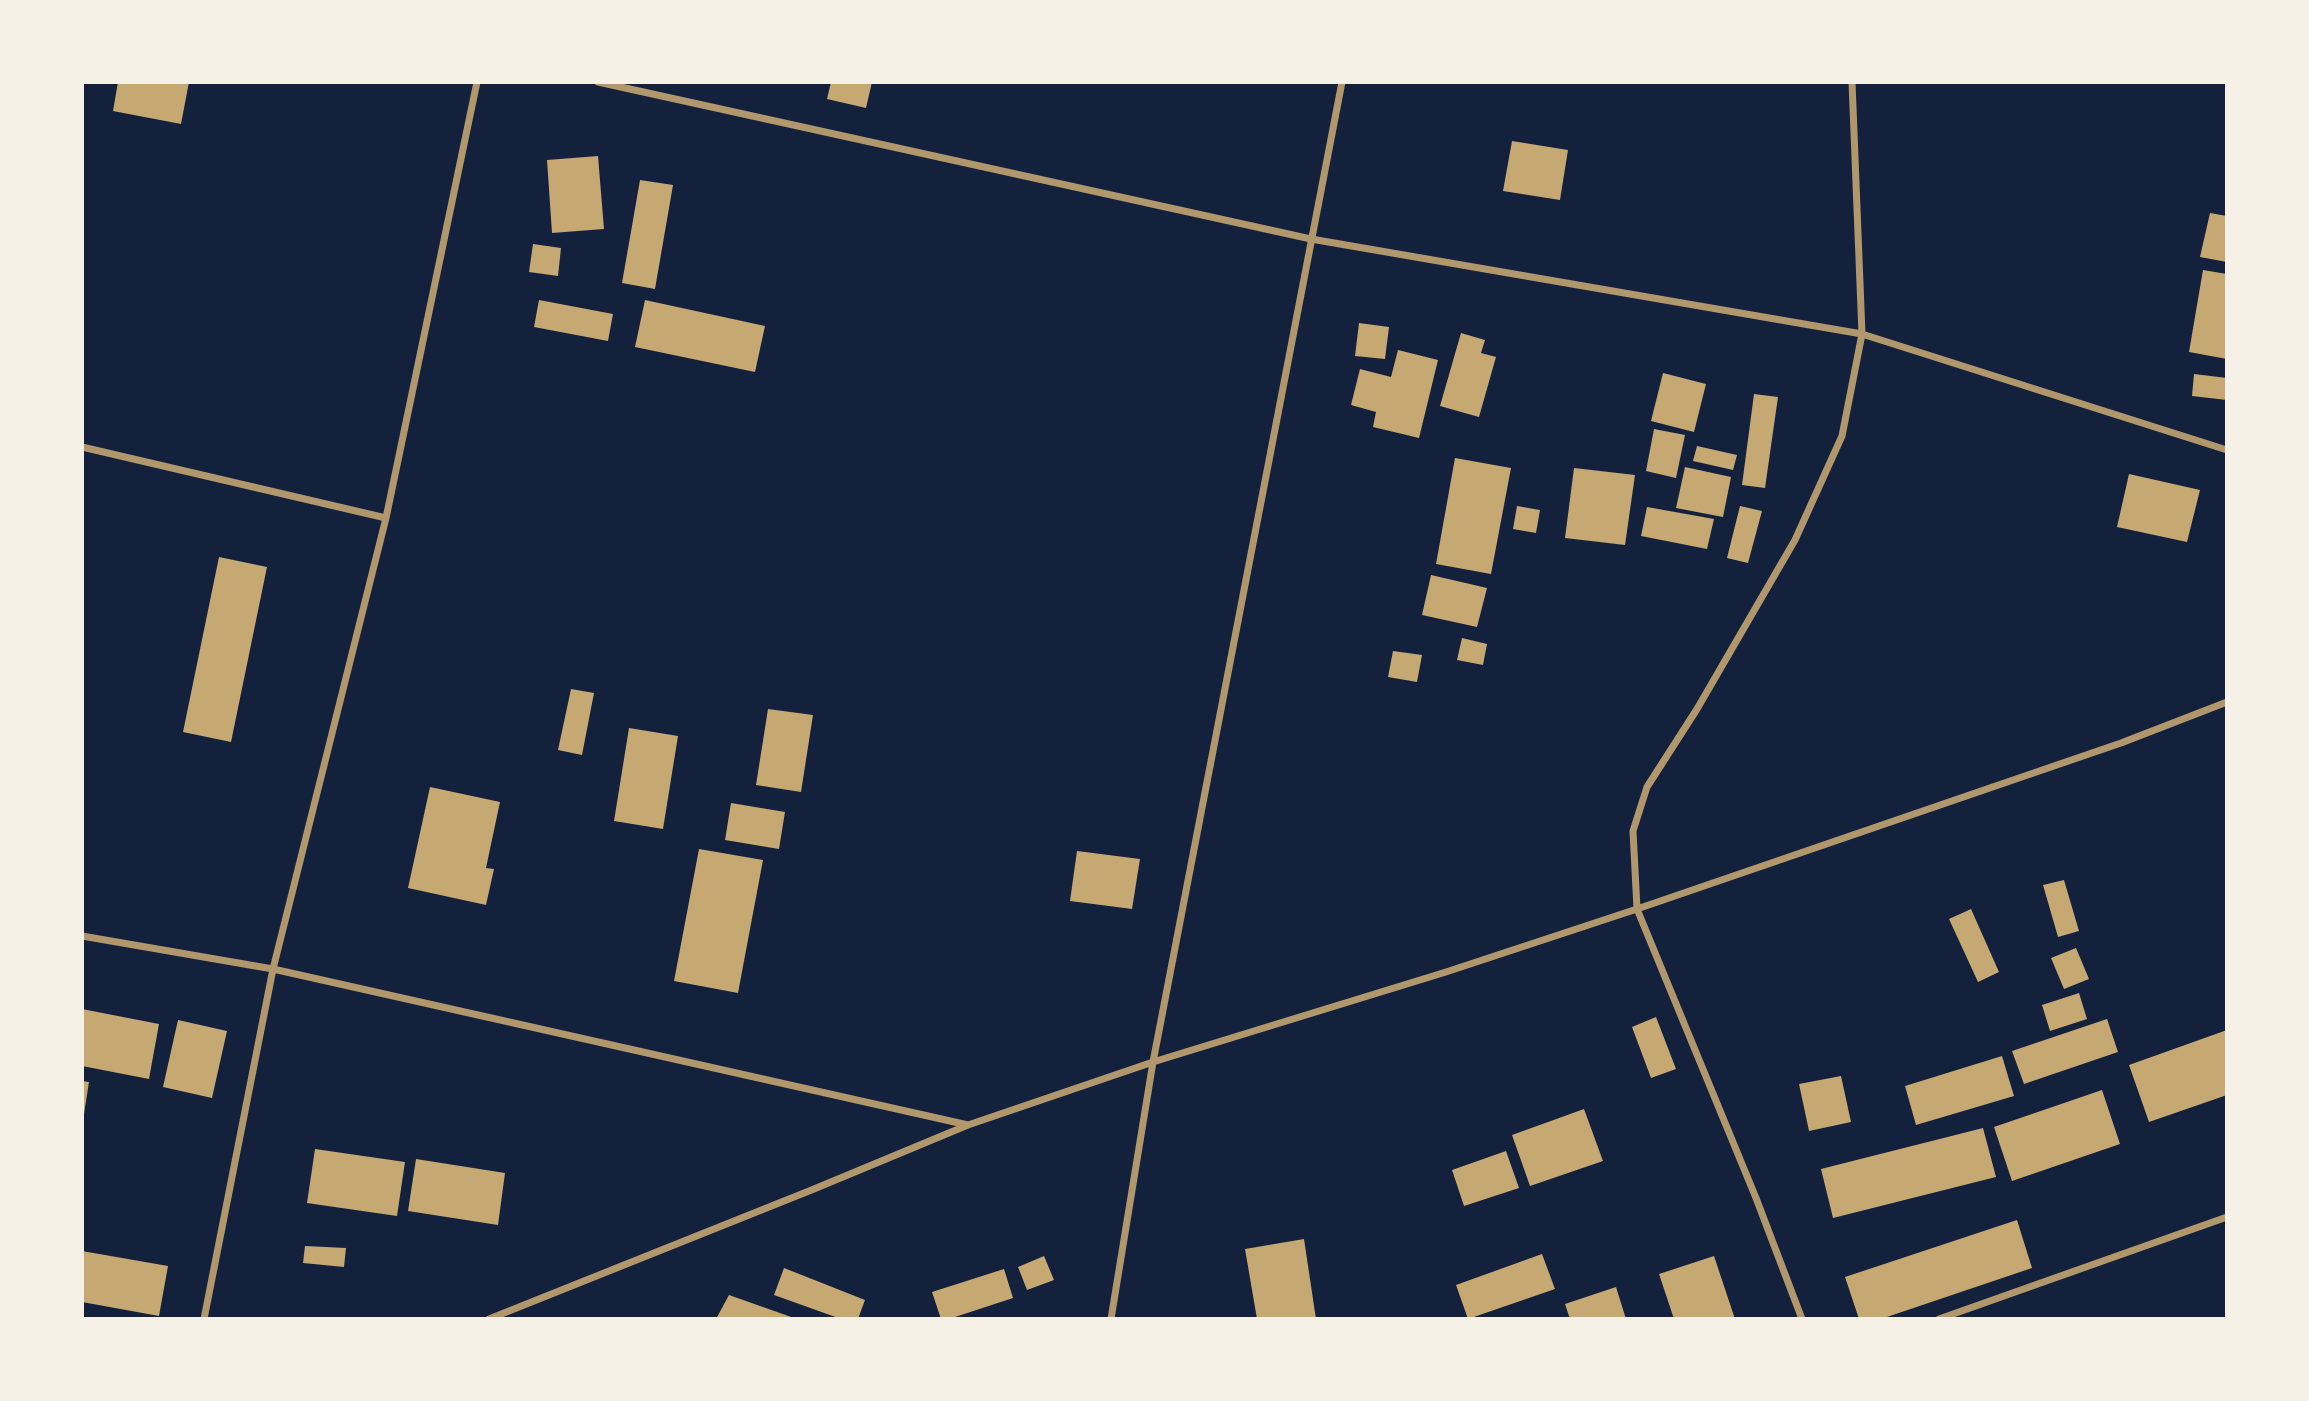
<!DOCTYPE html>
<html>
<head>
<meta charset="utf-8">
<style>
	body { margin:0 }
	#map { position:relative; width:2309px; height:1401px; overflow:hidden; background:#14213d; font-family:Manrope,sans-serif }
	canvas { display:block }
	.frame { position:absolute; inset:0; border:84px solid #f6f1e7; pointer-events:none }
</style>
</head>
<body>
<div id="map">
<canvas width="2309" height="1401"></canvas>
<div class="frame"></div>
</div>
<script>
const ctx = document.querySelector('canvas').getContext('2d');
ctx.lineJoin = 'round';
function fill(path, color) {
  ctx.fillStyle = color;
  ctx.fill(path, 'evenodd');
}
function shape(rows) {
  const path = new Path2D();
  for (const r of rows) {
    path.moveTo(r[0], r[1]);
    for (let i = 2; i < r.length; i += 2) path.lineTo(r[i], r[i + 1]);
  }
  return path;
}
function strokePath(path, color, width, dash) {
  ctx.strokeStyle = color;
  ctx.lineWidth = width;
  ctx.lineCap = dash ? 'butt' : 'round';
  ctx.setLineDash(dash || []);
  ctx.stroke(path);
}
fill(shape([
	[118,82,189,82,181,124,113,111],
	[831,82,872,82,866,108,827,99],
	[1512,141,1568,150,1560,200,1503,191],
	[598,156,604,229,552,233,547,160],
	[640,180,673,185,655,289,622,283],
	[2210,213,2227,216,2227,262,2200,257],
	[533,244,561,248,558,276,529,272],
	[2203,270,2227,274,2227,359,2189,352],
	[539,300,613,314,608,341,534,327],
	[645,300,765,326,755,372,635,347],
	[1359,323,1389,327,1385,359,1355,356],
	[1461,333,1485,340,1481,353,1496,357,1479,417,1440,406],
	[1398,350,1438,360,1419,438,1373,427,1376,412,1351,405,1360,369,1391,377],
	[1663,373,1706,384,1694,432,1651,421],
	[2194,374,2227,378,2227,400,2192,396],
	[1754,394,1778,397,1765,488,1742,485],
	[1654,429,1685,435,1676,478,1646,471],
	[1697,446,1737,455,1733,470,1693,461],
	[1455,458,1511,468,1491,574,1436,564],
	[1685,467,1731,477,1723,517,1676,508],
	[1574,468,1635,475,1625,545,1565,538],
	[2129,474,2200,490,2187,542,2117,527],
	[1517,506,1540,510,1536,533,1513,529],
	[1740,506,1762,511,1748,563,1727,558],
	[1647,507,1714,519,1707,549,1641,536],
	[219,557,267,567,231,742,183,732],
	[1431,575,1487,588,1477,627,1422,615],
	[1462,638,1487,644,1483,665,1457,660],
	[1393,651,1422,655,1417,682,1388,677],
	[571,689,594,693,582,755,558,750],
	[768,709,813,715,801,792,756,785],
	[629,728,678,736,663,829,614,821],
	[430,787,500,802,486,868,494,869,486,905,408,888],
	[731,803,785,812,779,849,725,840],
	[699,849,763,860,738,993,674,981],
	[1077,851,1140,859,1132,909,1070,901],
	[2064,880,2079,931,2058,937,2043,885],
	[1971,909,1999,972,1978,982,1949,919],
	[2076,948,2089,979,2064,989,2051,958],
	[2079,993,2087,1019,2050,1031,2042,1005],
	[82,1009,159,1024,149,1079,82,1066],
	[1656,1017,1676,1069,1651,1078,1632,1027],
	[2107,1019,2118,1052,2024,1084,2012,1051],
	[178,1020,227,1031,212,1098,163,1087],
	[2227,1030,2227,1095,2149,1122,2129,1065],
	[2002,1056,2014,1096,1916,1125,1905,1086],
	[1841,1076,1851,1122,1809,1131,1799,1084],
	[82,1081,89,1082,84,1114,82,1114],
	[2102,1090,2120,1144,2012,1181,1994,1127],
	[1584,1109,1603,1161,1530,1186,1512,1135],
	[1983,1128,1996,1177,1833,1218,1821,1169],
	[315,1149,405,1162,397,1216,307,1203],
	[1506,1151,1519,1188,1464,1206,1452,1170],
	[416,1159,505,1173,498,1225,408,1211],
	[2017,1220,2032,1268,1881,1319,1859,1319,1845,1277],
	[1304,1239,1316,1319,1257,1319,1245,1249],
	[305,1246,346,1248,344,1267,303,1263],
	[82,1251,168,1266,159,1316,82,1302],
	[1542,1254,1555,1289,1468,1319,1456,1285],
	[1044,1256,1054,1280,1027,1290,1018,1267],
	[1714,1256,1735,1319,1674,1319,1659,1274],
	[784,1268,865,1300,858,1319,841,1319,774,1295],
	[1004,1269,1013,1298,949,1319,941,1319,932,1292],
	[1616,1287,1626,1319,1570,1319,1565,1304],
	[729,1295,794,1318,794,1319,716,1319]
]), '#c6a872');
strokePath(shape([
	[598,82,1311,239,1862,334,2227,450],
	[82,447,386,518],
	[82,936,273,969,968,1125],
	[204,1319,273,969,386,518,477,82],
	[489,1319,814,1189,968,1125,1153,1062,1446,972,1637,909,2121,743,2227,702],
	[1111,1319,1153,1062,1342,82],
	[1802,1319,1756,1198,1637,909,1633,831,1647,787,1697,709,1795,540,1842,436,1862,334,1852,82],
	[1939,1319,2227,1217]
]), '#b1986c', 7);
</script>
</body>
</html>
